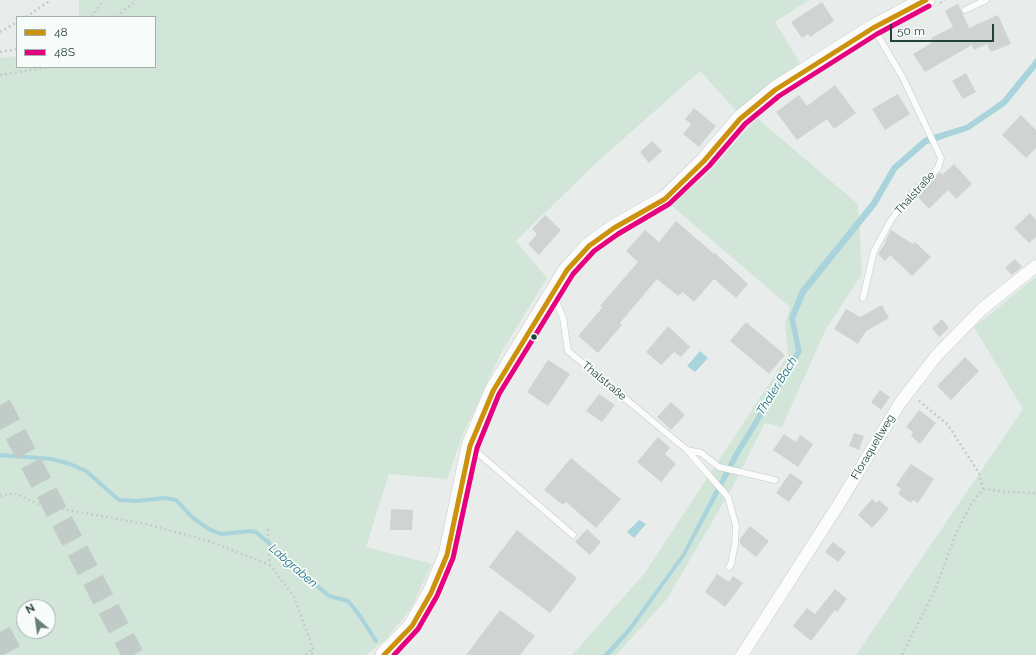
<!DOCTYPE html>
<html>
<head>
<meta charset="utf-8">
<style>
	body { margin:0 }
	#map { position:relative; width:1036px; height:655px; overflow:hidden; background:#e8edeb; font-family:Raleway,sans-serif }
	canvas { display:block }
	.legend { position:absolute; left:16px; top:16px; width:140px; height:52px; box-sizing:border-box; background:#f7fbf9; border:1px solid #a3b1ad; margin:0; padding:5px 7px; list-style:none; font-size:12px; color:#24423a }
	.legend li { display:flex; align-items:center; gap:8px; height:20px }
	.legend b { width:20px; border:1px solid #a3b1ad }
	.north { position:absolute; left:16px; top:599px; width:40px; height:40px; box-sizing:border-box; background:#f7fbf9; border:1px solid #a3b1ad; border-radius:50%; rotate:331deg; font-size:11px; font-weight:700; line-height:16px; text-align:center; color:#24423a }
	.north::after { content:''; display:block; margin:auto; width:14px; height:18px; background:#697e78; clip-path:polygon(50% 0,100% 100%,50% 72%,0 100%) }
	.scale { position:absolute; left:890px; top:24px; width:104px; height:18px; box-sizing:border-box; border:2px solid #24423a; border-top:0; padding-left:5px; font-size:12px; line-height:14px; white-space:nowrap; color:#24423a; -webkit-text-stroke:3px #f7fbf9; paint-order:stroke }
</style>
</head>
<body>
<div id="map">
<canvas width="1036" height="655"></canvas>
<ul class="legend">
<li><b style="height:5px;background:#cd920c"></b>48</li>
<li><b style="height:5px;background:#e5007d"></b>48S</li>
</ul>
<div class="north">N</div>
<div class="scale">50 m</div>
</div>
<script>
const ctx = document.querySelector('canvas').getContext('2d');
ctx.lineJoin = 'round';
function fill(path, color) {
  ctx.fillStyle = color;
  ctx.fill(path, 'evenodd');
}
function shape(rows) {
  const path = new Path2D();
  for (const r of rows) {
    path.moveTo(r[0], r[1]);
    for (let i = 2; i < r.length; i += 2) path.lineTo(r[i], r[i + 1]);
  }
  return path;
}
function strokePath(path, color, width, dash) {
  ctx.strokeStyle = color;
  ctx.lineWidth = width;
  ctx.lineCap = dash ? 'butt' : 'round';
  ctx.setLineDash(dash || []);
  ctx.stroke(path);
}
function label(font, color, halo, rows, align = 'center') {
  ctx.font = font + ' Raleway,sans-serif';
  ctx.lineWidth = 3.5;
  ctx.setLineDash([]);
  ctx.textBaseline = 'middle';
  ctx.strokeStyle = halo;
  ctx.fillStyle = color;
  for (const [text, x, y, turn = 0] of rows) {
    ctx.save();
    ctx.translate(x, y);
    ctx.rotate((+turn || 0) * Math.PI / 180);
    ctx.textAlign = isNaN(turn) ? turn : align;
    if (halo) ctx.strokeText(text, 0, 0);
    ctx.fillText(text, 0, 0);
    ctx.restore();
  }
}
fill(shape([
	[79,0,809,0,775,22,800,63,767,85,738,113,700,71,596,163,516,241,547,278,501,353,463,434,447,479,389,474,366,547,432,564,410,610,385,640,366,655,0,655,0,58,17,56,17,67,155,67,155,17,79,17],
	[24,607,48,607,48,631,24,631],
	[757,118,858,204,862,274,826,329,782,427,765,423,733,486,667,599,616,655,572,655,644,574,788,355,785,325,790,307,671,205,706,175],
	[1036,277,1036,655,856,655,1023,409,974,327]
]), '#d1e6d8');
fill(shape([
	[1036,58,1036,68,1006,105,969,130,927,144,897,170,877,205,806,293,795,319,802,352,740,454,685,556,631,631,610,655,603,655,628,628,682,554,734,453,796,351,789,318,800,290,871,202,892,166,924,138,966,125,1002,100],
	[700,351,708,358,695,372,687,366],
	[639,520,646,524,634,538,627,532]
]), '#a9d4db');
strokePath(shape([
	[0,455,52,459,70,464,86,471,119,500,136,501,165,498,176,500,193,518,209,529,216,532,222,534,250,531,256,532,270,544,283,560,307,577,329,596,348,601,360,616,376,641]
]), '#a9d4db', 4);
fill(shape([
	[822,2,834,21,810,37,808,34,802,38,791,22],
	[958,4,969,28,998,15,1011,44,991,52,987,44,974,50,972,45,925,72,913,54,933,42,931,38,953,27,945,11],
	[966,73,976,92,963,99,952,81],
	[835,85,856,113,834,129,827,119,797,140,776,112,799,95,807,106],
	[898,94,910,114,885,130,872,109],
	[694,108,716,126,699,147,683,134,691,124,685,119],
	[1021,115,1036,130,1036,148,1026,158,1002,135],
	[652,141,662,151,649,163,640,152],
	[954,164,972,184,956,199,948,190,929,209,916,195,940,172,942,175],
	[1030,213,1036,220,1036,237,1029,243,1014,228],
	[545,215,561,230,539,255,528,244,537,234,532,229],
	[676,221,714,254,715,253,748,284,736,298,714,279,694,302,683,292,678,296,657,279,620,323,622,325,598,353,578,336,602,308,600,306,638,262,626,251,645,230,659,242],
	[891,230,913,244,915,242,931,257,912,276,890,255,885,261,878,254,886,242,885,241],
	[1015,259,1022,267,1012,275,1005,268],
	[882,305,889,318,866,331,858,344,834,329,846,309,860,317],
	[942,319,949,328,939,337,932,328],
	[746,322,785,355,769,374,730,341],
	[668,326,690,347,681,357,674,352,661,365,646,352],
	[965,357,979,371,951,400,937,386],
	[548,360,570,374,548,406,527,392],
	[880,390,890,397,881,410,871,402],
	[599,394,615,405,602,422,586,411],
	[671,402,685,415,671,430,657,417],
	[919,410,936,423,920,444,911,436,913,432,906,427],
	[854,433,864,436,859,450,849,446],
	[784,434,796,442,800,435,813,444,798,467,773,450],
	[658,437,670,448,665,454,676,464,661,482,637,462],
	[571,458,621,499,596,528,566,502,563,505,544,490],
	[911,464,934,479,918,503,913,500,911,503,898,494,901,489,896,485],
	[790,473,803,482,789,502,776,493],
	[872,499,877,503,879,500,889,509,872,528,858,515],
	[391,509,413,510,412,530,390,530],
	[750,526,769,541,756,557,740,544,740,539],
	[587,529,601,542,590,555,575,542],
	[517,530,577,578,550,613,489,567],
	[833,542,846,552,838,562,825,552],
	[717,574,729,582,733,576,743,583,725,607,705,592],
	[835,589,847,599,837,612,835,610,811,641,793,626,807,608,815,614],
	[500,610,535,636,520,655,466,655]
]), '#cfd4d2');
strokePath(shape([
	[0,405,133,655],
	[0,632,12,655]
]), '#c1cbc8', 22, [22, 11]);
const service = shape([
	[965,10,986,0],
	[554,296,563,318,568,351,687,450,701,453,719,467,775,480],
	[863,298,874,251,891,220,915,190,938,168,941,158,903,78,874,29],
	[471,447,573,535],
	[687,450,728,497,736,526,735,544,731,564,729,567]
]);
const minor = shape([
	[742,655,837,507,900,403,937,355,982,309,1036,266]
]);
const secondary = shape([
	[384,655,412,626,431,593,447,555,470,446,493,391,567,270,589,246,614,228,665,199,704,161,740,119,775,90,873,28,926,0]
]);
strokePath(service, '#c5cac8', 7);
strokePath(minor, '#c5cac8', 13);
strokePath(secondary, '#c3cbc8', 18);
strokePath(shape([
	[940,3,945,0],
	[26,17,48,2,49,0],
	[92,17,103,0],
	[117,17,136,0],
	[0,32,17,22],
	[0,52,17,49],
	[0,75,49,67],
	[983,489,1007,492,1036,493],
	[0,496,14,493,40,505,146,524,209,541,270,565],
	[268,529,270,565,294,597,313,648,312,655],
	[306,655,313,648],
	[902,655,935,590,955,536,971,504,983,489,979,473,948,425,918,400]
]), '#c3ccca', 2.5, [2, 3]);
strokePath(service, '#fcfcfc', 6);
strokePath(minor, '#fcfcfc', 12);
strokePath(secondary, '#fcfcfc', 17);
strokePath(shape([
	[384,655,412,626,431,593,447,555,470,446,493,391,567,270,589,246,614,228,665,199,704,161,740,119,775,90,873,28,926,0]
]), '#cd920c', 5);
strokePath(shape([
	[394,655,418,629,437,596,453,558,477,448,499,394,573,274,594,251,618,234,669,204,709,166,745,124,779,96,877,34,929,6]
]), '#e5007d', 5);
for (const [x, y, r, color] of [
	[534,337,3.5,"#24423a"]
]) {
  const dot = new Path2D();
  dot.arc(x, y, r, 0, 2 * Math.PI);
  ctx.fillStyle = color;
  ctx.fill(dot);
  strokePath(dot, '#f7fbf9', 1.5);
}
label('11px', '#24423a', '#f7fbf9', [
	["Thalstraße",915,193,-48],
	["Thalstraße",604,381,40],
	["Floraquellweg",873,447,-59]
]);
label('italic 12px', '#1c6f80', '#f7fbf9', [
	["Thaler Bach",777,386,-58],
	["Labgraben",293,566,41]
]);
</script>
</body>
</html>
